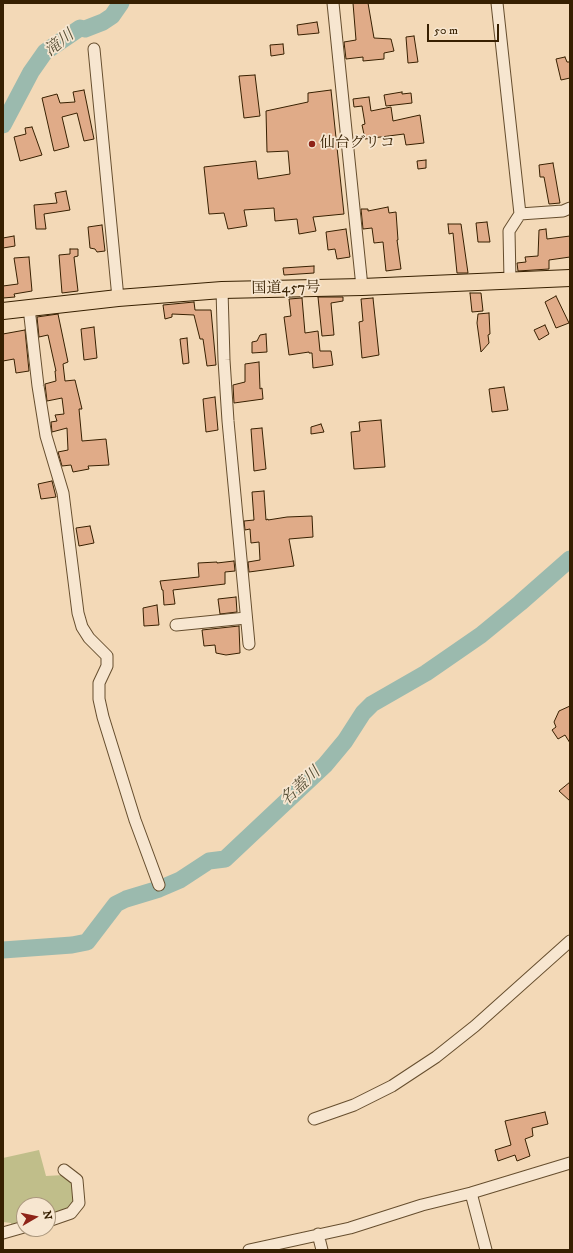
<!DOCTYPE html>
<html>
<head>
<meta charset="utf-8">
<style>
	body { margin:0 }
	#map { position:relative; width:573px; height:1253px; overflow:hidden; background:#f3d9b7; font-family:"IM FELL DW Pica",serif }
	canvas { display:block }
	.frame { position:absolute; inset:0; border:4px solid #372001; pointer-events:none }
	.north { position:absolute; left:16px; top:1197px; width:40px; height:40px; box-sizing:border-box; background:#f7e6d0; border:1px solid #aa977d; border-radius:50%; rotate:81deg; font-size:11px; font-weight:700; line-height:16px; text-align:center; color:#372001 }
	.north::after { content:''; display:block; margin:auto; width:14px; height:18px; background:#8f2418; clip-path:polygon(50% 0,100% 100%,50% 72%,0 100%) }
	.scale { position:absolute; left:427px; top:24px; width:72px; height:18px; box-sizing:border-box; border:2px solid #372001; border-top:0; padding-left:5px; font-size:12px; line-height:14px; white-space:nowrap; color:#372001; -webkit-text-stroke:3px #f7e6d0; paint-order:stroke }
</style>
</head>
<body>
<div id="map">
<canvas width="573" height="1253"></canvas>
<div class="frame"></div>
<div class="north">N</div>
<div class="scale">50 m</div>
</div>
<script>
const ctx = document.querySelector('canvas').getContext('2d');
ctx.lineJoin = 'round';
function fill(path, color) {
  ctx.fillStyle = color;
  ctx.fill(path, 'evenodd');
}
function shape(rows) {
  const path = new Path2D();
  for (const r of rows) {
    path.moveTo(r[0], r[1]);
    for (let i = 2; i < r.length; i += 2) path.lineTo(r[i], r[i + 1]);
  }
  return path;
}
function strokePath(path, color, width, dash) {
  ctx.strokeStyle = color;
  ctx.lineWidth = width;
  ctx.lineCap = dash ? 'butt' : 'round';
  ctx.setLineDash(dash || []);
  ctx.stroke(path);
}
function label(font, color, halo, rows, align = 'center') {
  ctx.font = font + ' "IM FELL DW Pica","Noto Serif JP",serif';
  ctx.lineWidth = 3.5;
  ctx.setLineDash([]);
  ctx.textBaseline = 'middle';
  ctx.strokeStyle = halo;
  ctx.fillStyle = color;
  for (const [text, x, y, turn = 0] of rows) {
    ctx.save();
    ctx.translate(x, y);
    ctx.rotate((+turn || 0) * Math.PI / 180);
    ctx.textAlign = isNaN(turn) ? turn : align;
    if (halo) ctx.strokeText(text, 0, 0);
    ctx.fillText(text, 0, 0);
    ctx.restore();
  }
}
fill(shape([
	[39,1150,46,1176,64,1175,73,1180,76,1201,71,1210,48,1217,48,1205,24,1205,24,1223,12,1227,11,1223,3,1222,3,1158]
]), '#c0be8a');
strokePath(shape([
	[3,125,31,72,45,52,80,28,85,29,103,22,112,16,121,3],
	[3,950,72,945,87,942,116,904,126,899,159,889,180,880,209,861,225,859,325,765,345,741,363,713,372,704,426,673,481,635,520,603,570,559]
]), '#9bbaae', 17);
const building = shape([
	[353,3,368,3,374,38,391,39,394,51,384,53,384,59,363,61,363,57,346,59,344,42,356,40,353,3],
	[317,22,319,33,298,35,297,25,317,22],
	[414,36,418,62,408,63,406,37,414,36],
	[283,44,284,54,271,56,270,45,283,44],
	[565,57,567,62,570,62,570,78,561,80,556,59,565,57],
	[255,75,260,116,244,118,239,76,255,75],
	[84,90,94,139,84,141,77,113,62,117,69,147,54,151,42,98,57,94,60,103,75,102,73,92,84,90],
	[331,90,344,214,313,217,316,231,299,234,297,219,275,221,274,208,244,210,247,226,228,229,224,213,209,214,204,167,256,161,258,179,290,174,288,151,267,152,266,111,308,102,308,93,331,90],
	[402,92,402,94,411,93,412,103,386,106,384,95,402,92],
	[369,97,371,111,391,107,393,121,420,115,424,143,406,145,404,134,365,139,362,125,365,124,362,106,354,107,353,99,369,97],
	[32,127,42,155,20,161,14,137,26,134,25,128,32,127],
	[426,160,426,168,418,169,417,161,426,160],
	[553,163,560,203,549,204,544,177,540,177,539,165,553,163],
	[66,191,70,210,44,214,46,229,36,229,34,205,57,203,55,193,66,191],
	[388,207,389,213,396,212,398,240,397,240,401,269,386,271,383,242,374,243,372,228,363,229,361,209,368,209,368,211,388,207],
	[487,222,490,242,478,242,476,223,487,222],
	[448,224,461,224,468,273,457,273,453,233,449,234,448,224],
	[102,225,105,251,97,252,95,249,90,248,88,227,102,225],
	[346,229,350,257,337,259,335,249,328,250,326,232,346,229],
	[546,229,547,239,570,236,570,257,549,260,549,269,518,271,517,263,526,262,525,257,538,256,539,230,546,229],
	[14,236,15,246,3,248,3,238,14,236],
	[70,249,78,249,78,256,74,257,78,291,62,293,59,255,70,254,70,249],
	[29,257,32,291,14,294,15,297,3,298,3,286,18,284,14,258,29,257],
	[314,266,314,273,284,275,283,268,314,266],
	[470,293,481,293,483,311,472,312,470,293],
	[556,296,569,323,556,328,545,302,556,296],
	[318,297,343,297,343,301,331,303,334,335,322,336,318,297],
	[302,298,305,333,318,331,320,351,331,351,333,365,313,368,312,353,309,353,309,352,289,355,284,317,291,316,289,299,302,298],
	[373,298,379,355,362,358,359,322,363,321,361,299,373,298],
	[194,302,195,310,211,310,216,365,207,366,203,339,200,339,194,315,172,314,172,317,165,319,163,305,194,302],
	[489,313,490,334,488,335,489,343,481,352,477,323,478,314,489,313],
	[58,314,68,362,63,364,65,381,75,380,82,409,79,409,82,441,106,439,109,465,88,466,89,469,73,472,71,465,62,466,58,452,68,450,67,428,52,432,51,422,57,421,55,415,64,414,62,398,47,401,45,384,56,381,55,371,56,371,48,335,39,337,37,317,58,314],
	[545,325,549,334,539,340,534,330,545,325],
	[94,327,97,358,84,360,81,329,94,327],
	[25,330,29,371,16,373,14,359,3,361,3,334,25,330],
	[266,334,267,352,252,353,252,342,257,341,260,335,266,334],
	[187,338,189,363,183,364,180,339,187,338],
	[259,362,260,389,262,388,263,399,234,403,233,385,245,382,245,364,259,362],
	[504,387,508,410,492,412,489,389,504,387],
	[215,397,218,430,206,432,203,399,215,397],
	[381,420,385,467,354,469,351,432,360,431,359,422,381,420],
	[321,424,324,432,311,434,311,427,321,424],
	[262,428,266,469,254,471,251,429,262,428],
	[52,481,56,497,41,499,38,484,52,481],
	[264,491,266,520,268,519,268,520,287,517,312,516,313,537,289,539,294,566,249,572,248,562,260,560,259,542,251,543,250,529,245,530,244,521,254,520,252,492,264,491],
	[90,526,94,543,79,546,76,528,90,526],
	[234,561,235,571,225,572,225,584,173,590,175,604,164,605,163,590,162,590,160,581,199,577,198,563,217,562,217,563,234,561],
	[236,597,237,612,220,614,218,599,236,597],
	[157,605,159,625,144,626,143,608,157,605],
	[239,626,240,653,226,655,216,653,215,645,204,646,202,630,239,626],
	[570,706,570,743,565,735,558,739,552,730,556,727,554,722,559,711,570,706],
	[570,782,570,801,559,791,570,782],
	[545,1112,548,1124,532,1128,533,1136,525,1139,530,1156,517,1161,515,1155,498,1161,495,1150,511,1145,505,1121,545,1112]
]);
fill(building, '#e0ab88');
strokePath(building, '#372001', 1);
const minor = shape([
	[333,3,362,287],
	[497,3,520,214,509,231,510,280],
	[94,49,118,298],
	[520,214,563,211,570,208],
	[222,290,224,360,228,421,249,644],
	[29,308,38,386,46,436,63,493,78,613,82,627,89,638,107,656,107,666,99,683,99,699,103,717,135,820,159,885],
	[176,625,246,618],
	[314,1119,354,1105,392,1086,436,1057,475,1026,570,941],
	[471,1193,486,1250],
	[48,1221,71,1213,79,1203,77,1180,64,1170],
	[3,1233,24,1227],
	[318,1234,322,1250],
	[249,1250,350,1228,422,1205,471,1193,570,1163]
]);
const highway = shape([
	[3,311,118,298,222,290,362,287,570,278]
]);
strokePath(minor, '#664e2e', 13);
strokePath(highway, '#372001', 18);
strokePath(minor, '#f7e6d0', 11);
strokePath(highway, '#f3d9b7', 16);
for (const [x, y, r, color] of [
	[312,144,4,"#8f2418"]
]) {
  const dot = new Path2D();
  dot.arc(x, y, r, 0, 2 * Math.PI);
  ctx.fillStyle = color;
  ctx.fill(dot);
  strokePath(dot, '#f7e6d0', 1.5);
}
label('15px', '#372001', '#f7e6d0', [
	["仙台グリコ",320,144]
], 'left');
label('15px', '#372001', '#f7e6d0', [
	["国道457号",286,289,-1]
]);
label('italic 16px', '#554e35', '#f7e6d0', [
	["滝川",60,44,-38],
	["名蓋川",301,787,-43]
]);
</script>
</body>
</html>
